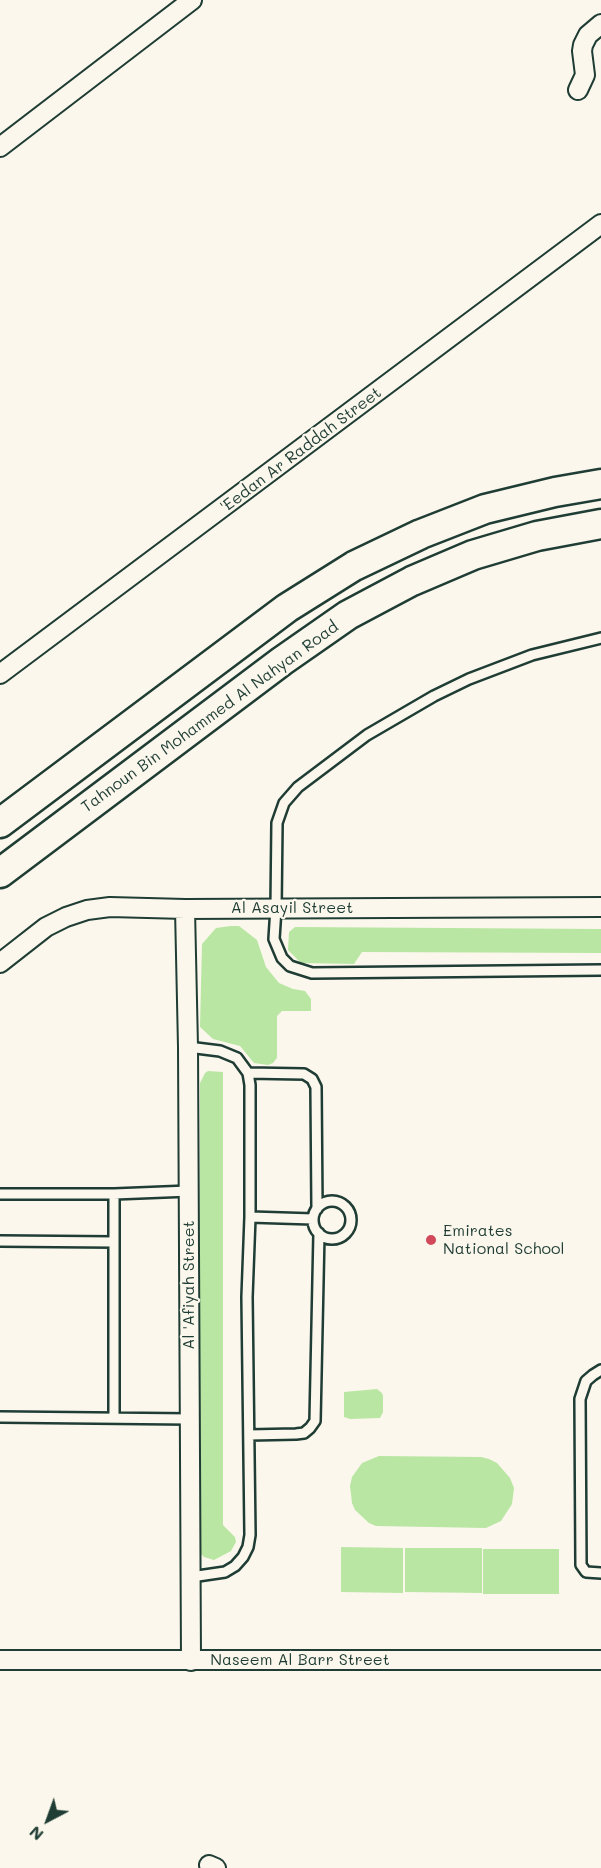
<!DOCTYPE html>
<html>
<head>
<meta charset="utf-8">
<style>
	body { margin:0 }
	#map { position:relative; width:601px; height:1868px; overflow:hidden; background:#fbf7ec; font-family:Mali,sans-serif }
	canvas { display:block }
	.north { position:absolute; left:18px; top:1790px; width:60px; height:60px; -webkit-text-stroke:4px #fbf7ec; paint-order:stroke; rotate:221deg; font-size:16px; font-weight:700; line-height:24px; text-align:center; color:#1f3d34 }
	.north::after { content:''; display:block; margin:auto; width:21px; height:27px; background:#1f3d34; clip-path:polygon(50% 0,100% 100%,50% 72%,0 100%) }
</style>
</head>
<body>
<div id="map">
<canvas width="601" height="1868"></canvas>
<div class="north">N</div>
</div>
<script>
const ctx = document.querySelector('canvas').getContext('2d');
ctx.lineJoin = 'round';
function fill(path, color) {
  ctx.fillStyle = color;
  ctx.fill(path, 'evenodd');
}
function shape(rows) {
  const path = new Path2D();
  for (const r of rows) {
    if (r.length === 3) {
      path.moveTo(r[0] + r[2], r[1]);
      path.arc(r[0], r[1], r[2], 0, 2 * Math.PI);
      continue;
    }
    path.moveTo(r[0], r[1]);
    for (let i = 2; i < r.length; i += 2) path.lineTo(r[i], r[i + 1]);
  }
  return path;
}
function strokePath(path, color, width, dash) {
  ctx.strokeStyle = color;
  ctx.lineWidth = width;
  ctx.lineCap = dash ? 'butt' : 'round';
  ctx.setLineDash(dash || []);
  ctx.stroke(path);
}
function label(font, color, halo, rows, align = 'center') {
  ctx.font = font + ' Mali,sans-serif';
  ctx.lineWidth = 4.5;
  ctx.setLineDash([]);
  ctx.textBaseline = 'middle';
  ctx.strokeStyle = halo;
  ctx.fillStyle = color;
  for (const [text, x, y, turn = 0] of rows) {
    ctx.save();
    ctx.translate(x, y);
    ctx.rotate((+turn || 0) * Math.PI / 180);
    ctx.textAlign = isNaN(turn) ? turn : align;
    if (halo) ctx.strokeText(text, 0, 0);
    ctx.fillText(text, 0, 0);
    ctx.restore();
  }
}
fill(shape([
	[231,926,239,926,257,940,266,967,279,983,293,989,305,991,311,999,311,1011,282,1011,277,1016,277,1058,273,1063,268,1065,254,1063,240,1046,213,1039,200,1027,202,944,216,928],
	[295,927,601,929,601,953,362,952,354,964,301,963,288,950,289,932],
	[208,1071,223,1072,223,1525,235,1537,236,1542,231,1551,214,1560,204,1557,200,1553,199,1547,200,1083,205,1073],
	[377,1389,382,1393,383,1396,383,1412,380,1418,350,1419,344,1417,344,1392],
	[379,1456,481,1457,489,1459,497,1463,510,1478,514,1488,512,1504,501,1521,486,1528,376,1526,369,1523,355,1510,352,1503,350,1486,352,1477,362,1463],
	[341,1547,403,1548,403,1593,341,1592],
	[405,1548,482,1548,482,1593,405,1592],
	[483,1549,559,1549,559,1594,483,1594]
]), '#b9e6a3');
const service = shape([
	[601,638,532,655,469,679,434,696,367,735,298,787,284,803,277,823,276,908,274,939,282,958,290,966,312,973,601,970],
	[188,1047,220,1051,237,1058,248,1073,250,1085,250,1217,247,1297,250,1535,248,1547,243,1557,235,1566,225,1572,191,1577],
	[248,1073,304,1074,312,1079,316,1087,317,1209],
	[0,1194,114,1194,189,1191],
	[332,1220,19],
	[250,1217,313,1219],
	[0,1241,114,1242],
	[601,1370,593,1375,586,1381,580,1399,581,1565,586,1572,601,1573],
	[0,1417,190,1419],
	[114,1417,114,1194],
	[249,1435,296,1434,304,1433,310,1428,315,1421,319,1233]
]);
const minor = shape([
	[578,90,585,75,582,51,583,45,588,35,601,24],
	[0,147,192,0],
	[0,674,601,224],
	[185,909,188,1047,191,1661],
	[0,963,46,927,66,917,87,910,110,907,185,909,601,907],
	[0,1660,601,1660],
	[209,1865,216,1868]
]);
const primary = shape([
	[0,823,287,608,354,566,421,534,485,509,555,492,601,484],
	[0,873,282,661,348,615,412,581,473,555,537,536,601,524]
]);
strokePath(service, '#1f3d34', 14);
strokePath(minor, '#1f3d34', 22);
strokePath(primary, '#1f3d34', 33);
strokePath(service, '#fbf7ec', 9);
strokePath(minor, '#fbf7ec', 18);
strokePath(primary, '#fbf7ec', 28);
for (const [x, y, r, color] of [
	[431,1240,6,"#d1495b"]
]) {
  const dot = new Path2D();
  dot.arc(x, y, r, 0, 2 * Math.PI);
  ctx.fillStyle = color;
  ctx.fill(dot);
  strokePath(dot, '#fbf7ec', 2);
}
label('16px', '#1f3d34', '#fbf7ec', [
	["'Eedan Ar Raddah Street",301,450,-37],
	["Tahnoun Bin Mohammed Al Nahyan Road",210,717,-36],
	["Al Asayil Street",292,908],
	["Al 'Afiyah Street",189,1285,-90],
	["Naseem Al Barr Street",300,1660]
]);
label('16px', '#1f3d34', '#fbf7ec', [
	["Emirates",443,1231],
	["National School",443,1249]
], 'left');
</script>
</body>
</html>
